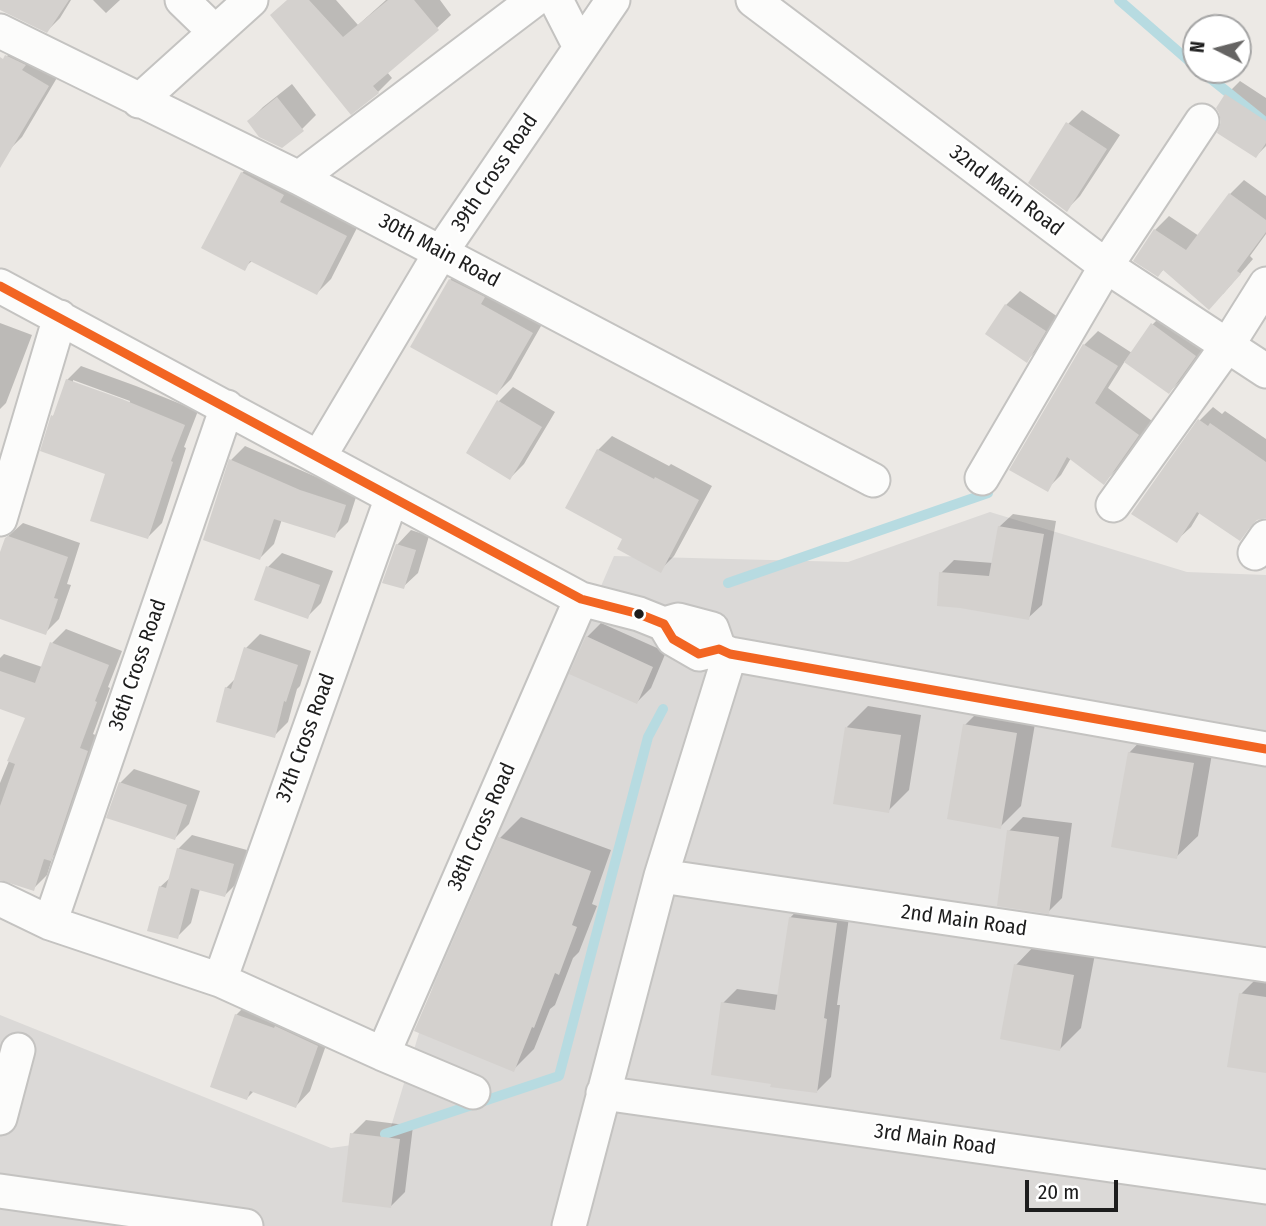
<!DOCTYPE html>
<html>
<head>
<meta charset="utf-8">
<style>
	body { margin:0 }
	#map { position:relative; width:1266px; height:1226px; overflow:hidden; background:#ece9e5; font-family:"Fira Sans Condensed",sans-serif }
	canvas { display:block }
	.north { position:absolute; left:1182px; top:14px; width:70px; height:70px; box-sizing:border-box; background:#fff; border:2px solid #a5a5a5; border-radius:50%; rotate:276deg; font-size:19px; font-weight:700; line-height:28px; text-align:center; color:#1d1d1d }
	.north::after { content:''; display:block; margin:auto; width:24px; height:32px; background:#656463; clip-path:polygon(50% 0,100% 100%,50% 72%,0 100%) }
	.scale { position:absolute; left:1025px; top:1180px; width:93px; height:32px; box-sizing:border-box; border:4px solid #1d1d1d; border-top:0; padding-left:9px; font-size:21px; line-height:24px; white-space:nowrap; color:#1d1d1d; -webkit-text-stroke:5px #fff; paint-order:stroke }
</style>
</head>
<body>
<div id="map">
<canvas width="1266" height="1226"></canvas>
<div class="north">N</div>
<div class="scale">20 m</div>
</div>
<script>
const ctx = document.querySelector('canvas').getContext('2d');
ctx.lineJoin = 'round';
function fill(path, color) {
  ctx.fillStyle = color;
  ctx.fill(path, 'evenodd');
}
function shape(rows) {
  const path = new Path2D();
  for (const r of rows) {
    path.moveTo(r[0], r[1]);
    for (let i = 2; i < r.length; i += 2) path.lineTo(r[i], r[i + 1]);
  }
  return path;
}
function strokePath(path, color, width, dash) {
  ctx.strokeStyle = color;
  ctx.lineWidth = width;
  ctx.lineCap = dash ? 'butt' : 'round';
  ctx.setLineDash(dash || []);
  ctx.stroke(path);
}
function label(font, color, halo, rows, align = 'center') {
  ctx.font = font + ' "Fira Sans Condensed",sans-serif';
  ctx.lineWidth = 5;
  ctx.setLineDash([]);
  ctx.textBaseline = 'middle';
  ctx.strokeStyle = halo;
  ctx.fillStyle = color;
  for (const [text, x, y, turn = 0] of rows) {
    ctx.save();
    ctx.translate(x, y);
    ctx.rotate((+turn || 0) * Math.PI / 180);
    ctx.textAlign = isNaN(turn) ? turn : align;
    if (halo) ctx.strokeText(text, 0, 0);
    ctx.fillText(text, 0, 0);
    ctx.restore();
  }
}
fill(shape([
	[990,512,1187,572,1266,575,1266,1226,0,1226,0,1015,331,1148,387,1140,442,956,614,556,848,562]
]), '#dbd9d7');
fill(shape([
	[17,0,71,0,60,18,47,31],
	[93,0,120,0,106,13],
	[288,0,336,0,358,25,386,0,440,0,451,15,437,28,387,72,392,78,378,92],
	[21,42,61,71,22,137,8,151,0,146,0,68,7,56],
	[1240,81,1266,98,1266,146,1256,156,1226,95],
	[292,84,316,115,302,129,249,121,263,107],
	[1082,110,1120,135,1080,196,1066,210,1068,124],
	[256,159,360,222,331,279,317,293,252,261,244,268,242,173],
	[1244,180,1266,196,1266,234,1250,256,1253,259,1223,294,1164,269,1158,275,1135,260,1155,230,1169,216,1199,236,1230,194],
	[464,266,545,319,511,379,497,393,450,280],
	[1020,291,1058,317,1041,346,1027,360,987,333,1006,305],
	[1166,311,1209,341,1183,378,1169,392,1125,361,1108,388,1152,421,1118,468,1104,482,1071,458,1061,475,1047,489,1084,345,1098,331,1132,353,1152,325],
	[0,323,32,335,6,403,0,409],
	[81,366,136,386,198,411,184,447,186,448,162,523,148,537,107,472,53,416,56,413,67,380],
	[73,380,130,401,129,404,73,384],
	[513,387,555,412,524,464,510,478,468,453,499,401],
	[1213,407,1222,414,1225,411,1266,439,1266,516,1258,518,1240,538,1200,512,1191,527,1177,540,1200,420],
	[612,436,669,466,671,464,712,486,674,556,660,570,624,538,598,450],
	[245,446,314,476,358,491,348,522,334,536,282,519,274,544,260,558,231,460],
	[1013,514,1056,521,1042,605,1028,618,941,573,954,560,993,563,999,527],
	[23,523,80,543,67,584,71,585,59,619,45,633,0,617,0,557,6,538],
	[411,530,429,536,418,573,403,587,397,545],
	[282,553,333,571,321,603,307,617,268,567],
	[601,623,666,652,651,688,637,702,587,637],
	[66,629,122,651,108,687,110,688,93,734,101,737,64,845,53,856,47,875,33,889,0,878,0,783,27,717,0,707,0,658,4,654,42,667,52,643],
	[260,634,311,651,300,686,297,689,288,722,274,736,226,688,236,678,246,648],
	[986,704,1037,712,1021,806,1000,827,965,725],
	[868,706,921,715,909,790,888,811,847,727],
	[1150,731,1214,742,1198,836,1176,857,1129,753],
	[134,769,200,791,189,824,175,838,120,783],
	[521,817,611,850,592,904,597,906,579,952,573,958,555,1005,550,1009,534,1049,513,1070,500,838],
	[1023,817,1072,823,1062,898,1048,912,1009,831],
	[192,835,247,850,239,881,225,895,200,889,191,923,177,937,160,887,171,877,178,849],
	[804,903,850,910,837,1005,840,1005,831,1077,817,1091,772,1082,723,1003,737,989,779,995,790,918],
	[1037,943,1095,954,1081,1028,1060,1049,1016,965],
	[1255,980,1266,981,1266,1072,1241,994],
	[250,1001,331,1031,310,1091,296,1106,254,1091,247,1098,236,1015],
	[366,1120,413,1126,405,1192,391,1206,352,1134]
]), '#0003');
strokePath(shape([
	[1119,0,1196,67],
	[1200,70,1266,123],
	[728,583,988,493],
	[385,1134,559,1076,648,737,663,709]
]), '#b7dbe1', 10);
fill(shape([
	[0,0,69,0,47,33,0,10],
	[287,0,309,0,343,37,388,0,414,0,439,30,373,86,379,93,351,115,270,15],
	[5,55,26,65,22,70,49,86,0,168,0,57,3,59],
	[1225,94,1266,121,1266,143,1256,158,1217,133,1221,122,1219,113,1216,108],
	[277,97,304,131,282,148,259,137,247,121],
	[1066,122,1107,149,1067,212,1028,183],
	[241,172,284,195,280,202,347,236,317,295,250,261,245,271,201,248],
	[1229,193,1266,220,1266,232,1237,271,1241,274,1209,310,1163,270,1158,277,1133,261,1154,229,1186,250],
	[449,279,485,297,481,304,533,333,497,395,410,347],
	[1005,304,1046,331,1027,363,985,334],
	[1151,323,1196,356,1169,394,1124,362],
	[1083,344,1118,366,1095,403,1139,435,1104,485,1067,457,1048,492,1009,470],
	[66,379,122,399,185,425,171,461,173,462,148,539,90,521,105,474,40,451,51,415,53,416],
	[497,400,542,427,510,480,466,453],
	[1198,419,1208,426,1210,423,1266,462,1266,518,1257,520,1251,526,1240,541,1197,512,1177,543,1131,514],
	[597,449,654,479,655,477,699,500,661,573,617,549,622,539,565,508],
	[229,459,300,490,346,505,335,538,274,519,260,560,203,540],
	[998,526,1044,534,1029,620,960,608,937,606,939,572,989,576],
	[8,536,68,557,54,598,58,599,46,635,0,619,0,552,5,538],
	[396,544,416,550,404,589,382,583],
	[266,566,320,585,308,619,254,600],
	[586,636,653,667,637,704,569,674],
	[50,642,109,665,95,701,97,702,80,748,88,751,51,861,44,859,34,891,0,880,0,806,15,764,7,761,25,718,0,709,0,671,35,683],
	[244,647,298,665,286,702,284,701,275,738,216,722,225,687,231,689],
	[963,724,1017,733,1001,829,947,819],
	[845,727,901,735,889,813,833,804],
	[1128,752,1194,763,1177,859,1111,847],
	[119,782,187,805,175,840,106,818],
	[1007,830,1059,837,1049,914,997,906],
	[498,837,591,871,572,925,577,927,559,975,555,973,534,1028,532,1027,514,1072,414,1031],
	[177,848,234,864,225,897,191,888,178,939,147,931,159,886,166,888],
	[789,917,837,923,824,1018,827,1019,817,1093,770,1087,771,1084,711,1075,721,1002,775,1010],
	[1014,964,1074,975,1060,1051,1000,1039],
	[1239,993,1266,997,1266,1073,1227,1067],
	[235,1014,274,1028,275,1026,318,1046,296,1108,250,1091,247,1100,210,1087],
	[350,1133,400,1139,391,1208,342,1202]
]), '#d4d1ce');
const minor = shape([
	[182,0,215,32],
	[556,0,580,47],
	[753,0,1106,266,1266,371],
	[0,31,299,178,873,480],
	[139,101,251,0],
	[299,178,534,0],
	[0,286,581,599,639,614,664,624,673,639,699,654,719,649,730,654,1266,749],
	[319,457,441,252,613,0],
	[982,478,1106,266,1202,121],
	[1113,505,1227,346,1266,284],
	[0,519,60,317],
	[1255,553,1266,537],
	[664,624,678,620,712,629,719,649],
	[661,876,1266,965],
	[0,899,50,923,220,980,383,1054,473,1092],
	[50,923,227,407],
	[220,980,392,497],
	[383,1054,581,599],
	[603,1093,1266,1187],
	[0,1118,18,1050],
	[0,1191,246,1226],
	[569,1226,661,876,730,654]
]);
strokePath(minor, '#c4c3c1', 37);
strokePath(minor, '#fcfcfb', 33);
strokePath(shape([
	[0,286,581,599,639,614,664,624,673,639,699,654,719,649,730,654,1266,749]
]), '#f26522', 9);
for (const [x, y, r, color] of [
	[639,614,6,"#1d1d1d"]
]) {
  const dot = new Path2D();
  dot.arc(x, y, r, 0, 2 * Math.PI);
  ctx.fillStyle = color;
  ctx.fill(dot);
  strokePath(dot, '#fff', 2.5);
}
label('21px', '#1d1d1d', '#fff', [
	["39th Cross Road",495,173,-56],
	["32nd Main Road",1006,191,37],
	["30th Main Road",439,251,28],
	["36th Cross Road",138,665,-71],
	["37th Cross Road",306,738,-70],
	["38th Cross Road",482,827,-66],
	["2nd Main Road",964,921,8],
	["3rd Main Road",935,1140,8]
]);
</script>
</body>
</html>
